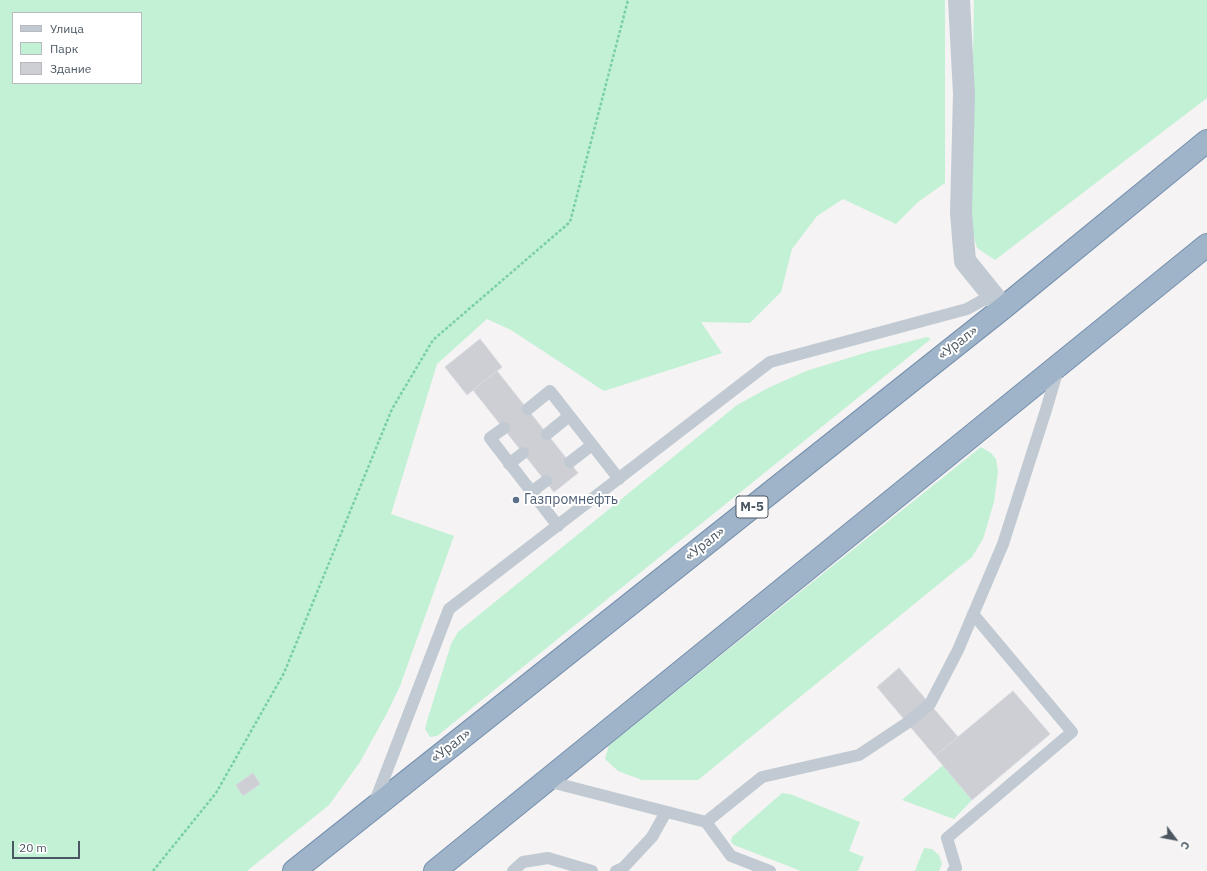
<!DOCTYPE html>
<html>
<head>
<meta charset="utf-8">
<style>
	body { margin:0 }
	#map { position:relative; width:1207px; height:871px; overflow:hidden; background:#f5f3f3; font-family:"IBM Plex Sans",sans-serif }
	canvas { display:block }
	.legend { position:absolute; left:12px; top:12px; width:130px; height:72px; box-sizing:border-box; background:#fff; border:1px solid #b7bbc0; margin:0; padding:5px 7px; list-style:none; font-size:12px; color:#4a5661 }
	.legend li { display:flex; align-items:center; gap:8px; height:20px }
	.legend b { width:20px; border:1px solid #b7bbc0 }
	.north { position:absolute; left:1155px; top:819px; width:40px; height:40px; -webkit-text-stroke:3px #fff; paint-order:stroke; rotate:122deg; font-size:11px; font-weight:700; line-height:16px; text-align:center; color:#4a5661 }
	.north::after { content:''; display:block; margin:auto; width:14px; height:18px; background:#4a5661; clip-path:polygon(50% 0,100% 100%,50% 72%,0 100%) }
	.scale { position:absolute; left:12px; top:841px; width:68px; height:18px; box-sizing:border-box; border:2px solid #4a5661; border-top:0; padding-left:5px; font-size:12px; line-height:14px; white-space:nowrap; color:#4a5661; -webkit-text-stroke:3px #fff; paint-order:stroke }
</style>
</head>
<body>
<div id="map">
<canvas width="1207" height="871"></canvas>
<ul class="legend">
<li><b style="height:5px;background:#c1cad2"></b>Улица</li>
<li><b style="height:11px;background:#c3f1d5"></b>Парк</li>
<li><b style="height:11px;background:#cdcfd5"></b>Здание</li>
</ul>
<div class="north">С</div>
<div class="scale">20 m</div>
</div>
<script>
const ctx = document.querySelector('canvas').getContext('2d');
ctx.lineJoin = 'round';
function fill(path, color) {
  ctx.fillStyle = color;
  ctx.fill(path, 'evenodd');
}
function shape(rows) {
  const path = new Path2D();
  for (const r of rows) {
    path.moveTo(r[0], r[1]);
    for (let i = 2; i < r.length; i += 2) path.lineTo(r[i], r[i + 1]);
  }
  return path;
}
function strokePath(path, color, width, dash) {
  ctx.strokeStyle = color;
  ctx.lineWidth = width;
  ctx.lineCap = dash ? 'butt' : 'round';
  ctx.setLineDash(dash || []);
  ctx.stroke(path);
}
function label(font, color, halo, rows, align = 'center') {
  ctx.font = font + ' "IBM Plex Sans",sans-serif';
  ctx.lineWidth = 4;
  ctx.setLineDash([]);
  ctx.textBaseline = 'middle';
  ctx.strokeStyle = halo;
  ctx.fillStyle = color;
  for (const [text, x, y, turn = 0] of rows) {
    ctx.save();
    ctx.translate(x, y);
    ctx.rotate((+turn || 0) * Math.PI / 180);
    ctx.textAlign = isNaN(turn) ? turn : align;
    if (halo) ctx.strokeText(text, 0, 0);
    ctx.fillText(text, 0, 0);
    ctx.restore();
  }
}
fill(shape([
	[0,0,945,0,945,183,918,202,896,224,843,199,817,216,792,249,781,292,750,323,701,322,722,353,604,391,511,330,487,319,437,364,391,514,454,536,400,686,387,713,360,762,329,805,247,871,0,871],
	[13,13,141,13,141,83,13,83],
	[974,0,1207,0,1207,98,995,260,977,248,970,223],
	[927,337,931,339,437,736,430,737,425,729,427,721,451,644,458,632,737,405,768,388,806,371,868,352],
	[981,447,991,453,996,459,998,472,994,502,983,539,972,557,698,780,642,780,618,771,605,759,609,745],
	[943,765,972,800,954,819,902,800],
	[782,793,790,794,860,822,849,851,864,857,858,871,801,871,734,845,731,842,732,837],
	[924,848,932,849,939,855,942,864,939,871,915,871]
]), '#c3f1d5');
const building = shape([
	[480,339,502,367,467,395,445,367,480,339],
	[497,371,578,473,554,492,473,390,497,371],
	[899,668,958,737,935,756,877,687,899,668],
	[1013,691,1050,734,972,800,935,756,1013,691],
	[253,773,260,784,243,796,236,785,253,773]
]);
fill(building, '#cdcfd5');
strokePath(building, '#d7d9de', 1);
const trunk = shape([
	[294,871,1003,308,1207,141],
	[435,871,1207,245]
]);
strokePath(trunk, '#7690ad', 24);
strokePath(shape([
	[153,871,216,793,284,673,392,409,433,340,570,222,628,0]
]), '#7ad0a6', 2.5, [3, 2]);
strokePath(shape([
	[528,409,550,391,619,479],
	[504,428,490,438,558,526],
	[547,434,569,416],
	[570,462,592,445],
	[509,464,523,453],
	[531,492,546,481],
	[547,781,706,822,762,777,859,755,907,723,930,704,958,650,1003,544,1046,410,1058,369],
	[374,804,449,609,770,362,967,309,992,295],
	[706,822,731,856,770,871],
	[513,871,523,862,548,858,592,871],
	[616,871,623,868,652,837,666,812],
	[953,871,956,868,947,838,1072,732,973,614]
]), '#c1cad2', 12);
strokePath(shape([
	[959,0,964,94,961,213,965,261,1003,308]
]), '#c1cad2', 22);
strokePath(trunk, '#9fb4c9', 22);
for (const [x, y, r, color] of [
	[516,500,4,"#5c6f8a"]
]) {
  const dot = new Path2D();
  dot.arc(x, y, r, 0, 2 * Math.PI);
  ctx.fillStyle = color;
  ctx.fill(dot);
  strokePath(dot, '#fff', 1.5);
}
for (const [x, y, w] of [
	[752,507,32]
]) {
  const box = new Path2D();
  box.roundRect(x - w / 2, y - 11, w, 22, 3);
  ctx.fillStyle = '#fff';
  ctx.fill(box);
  strokePath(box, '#4a5661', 1);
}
label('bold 13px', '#4a5661', null, [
	["М-5",752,507]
]);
label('14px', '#4a5661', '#fff', [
	["«Урал»",958,343,-38],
	["«Урал»",705,544,-38],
	["«Урал»",451,746,-38]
]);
label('14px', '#4e5e75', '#fff', [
	["Газпромнефть",524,500]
], 'left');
</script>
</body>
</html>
